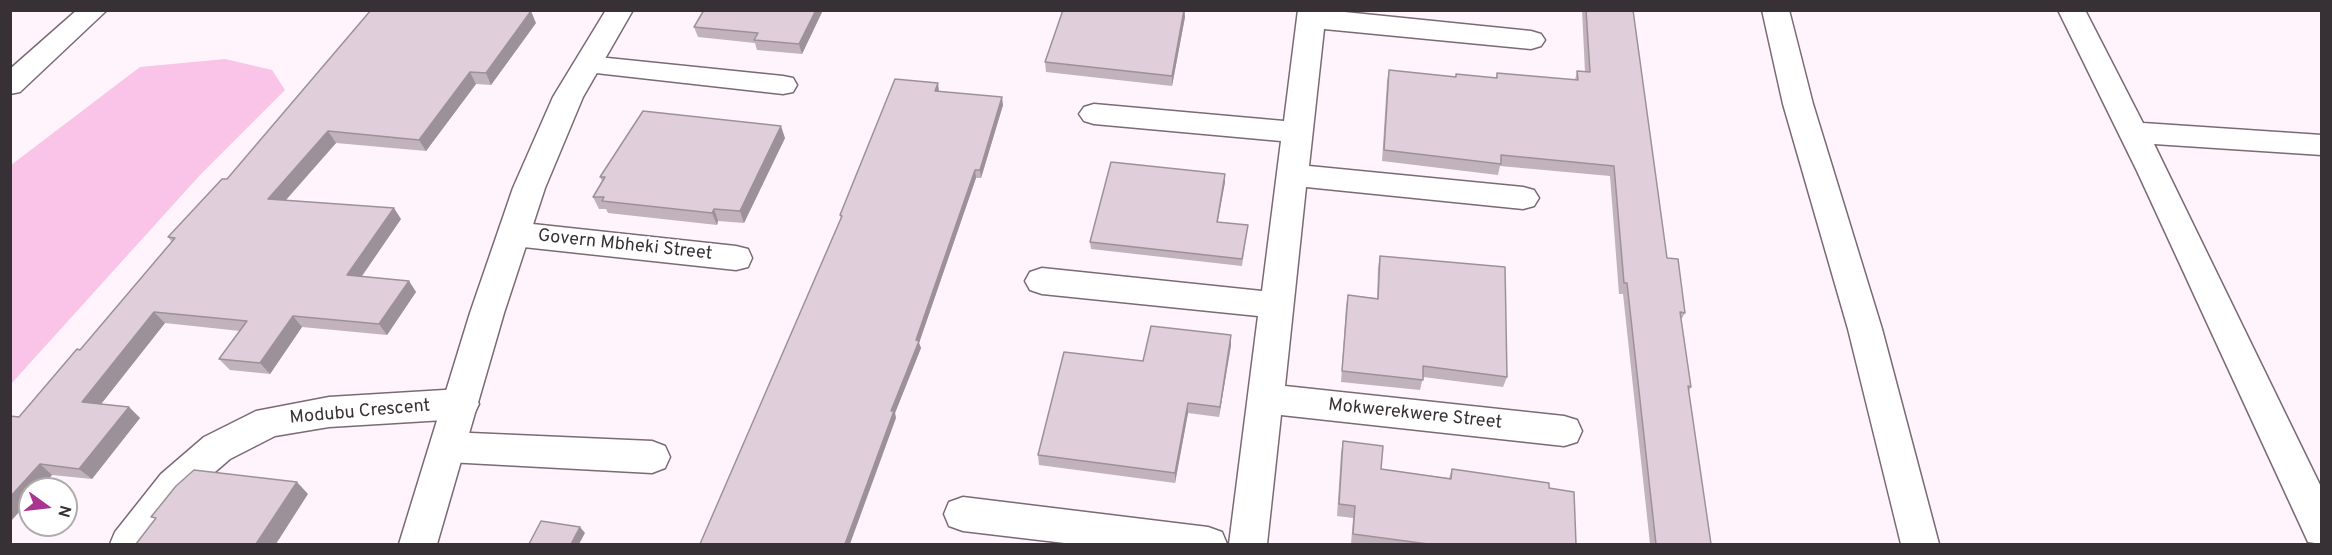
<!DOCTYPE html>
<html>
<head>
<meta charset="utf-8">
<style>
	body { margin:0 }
	#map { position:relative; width:2332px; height:555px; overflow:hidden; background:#fff4fb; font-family:Overpass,sans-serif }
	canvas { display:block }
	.frame { position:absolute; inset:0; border:12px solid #373034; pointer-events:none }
	.north { position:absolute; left:18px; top:477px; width:60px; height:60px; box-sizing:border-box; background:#fff; border:2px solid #afacae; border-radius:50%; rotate:105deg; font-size:16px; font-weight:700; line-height:24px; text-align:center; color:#373034 }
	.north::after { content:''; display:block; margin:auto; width:21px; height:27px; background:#a9358e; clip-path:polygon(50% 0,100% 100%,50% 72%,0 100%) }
</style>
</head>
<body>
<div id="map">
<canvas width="2332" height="555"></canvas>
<div class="frame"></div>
<div class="north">N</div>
</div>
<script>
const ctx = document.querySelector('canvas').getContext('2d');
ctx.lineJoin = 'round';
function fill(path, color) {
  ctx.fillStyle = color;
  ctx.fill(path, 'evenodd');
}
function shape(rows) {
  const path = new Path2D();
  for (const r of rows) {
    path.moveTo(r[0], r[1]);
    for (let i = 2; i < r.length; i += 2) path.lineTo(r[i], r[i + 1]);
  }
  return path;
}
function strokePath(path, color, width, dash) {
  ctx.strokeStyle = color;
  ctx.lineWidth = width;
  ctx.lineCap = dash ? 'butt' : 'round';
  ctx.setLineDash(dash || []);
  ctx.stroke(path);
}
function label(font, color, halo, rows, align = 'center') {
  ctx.font = font + ' Overpass,sans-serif';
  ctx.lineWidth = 5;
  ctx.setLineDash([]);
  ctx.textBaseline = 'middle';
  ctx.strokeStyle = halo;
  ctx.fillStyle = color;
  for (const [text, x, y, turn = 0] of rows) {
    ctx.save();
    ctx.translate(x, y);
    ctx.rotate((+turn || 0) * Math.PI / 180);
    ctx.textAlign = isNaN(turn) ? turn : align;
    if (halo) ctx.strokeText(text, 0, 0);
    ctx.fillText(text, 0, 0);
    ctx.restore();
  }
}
fill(shape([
	[225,59,272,70,285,90,200,175,11,384,11,165,140,67]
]), '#f9c4e7');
const street = shape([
	[77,10,107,10,20,92,10,94,10,69,77,10],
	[1298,10,1325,10,1531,31,1541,34,1545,40,1541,46,1531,49,1324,29,1309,166,1523,187,1534,190,1539,198,1534,206,1523,209,1306,187,1285,386,1564,416,1577,420,1582,431,1577,442,1564,446,1281,415,1267,544,1229,544,1258,316,1042,294,1030,290,1025,281,1030,272,1042,268,1262,291,1281,141,1094,124,1084,121,1079,114,1084,107,1094,104,1284,121,1298,10],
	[1762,10,1789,10,1813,104,1882,329,1939,544,1901,544,1848,329,1783,104,1762,10],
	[2058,10,2085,10,2143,123,2322,135,2322,155,2154,144,2322,489,2322,544,2308,542,2137,171,2058,10],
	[588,56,783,76,793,78,797,85,793,92,783,94,578,71,574,65,578,59,588,56],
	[514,222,736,246,748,249,752,258,748,267,736,270,514,246,503,242,498,234,503,226,514,222],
	[461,389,474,394,479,404,474,414,461,419,329,427,275,436,230,459,187,496,151,544,110,544,115,532,161,474,204,437,256,411,329,397,461,389],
	[448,432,652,441,665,446,670,457,665,468,652,473,448,462,435,458,430,447,435,436,448,432],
	[963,497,1208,527,1222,532,1227,544,1073,544,963,531,949,526,944,514,949,502,963,497]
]);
const secondary = shape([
	[606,10,633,10,583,97,545,188,504,313,437,544,399,544,470,313,513,188,553,97,606,10]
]);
strokePath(street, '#7a6a75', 3);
strokePath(secondary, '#7a6a75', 3);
fill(street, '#fff');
fill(secondary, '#fff');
fill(shape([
	[823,10,802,54,757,50,755,43,698,37,694,27],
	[1063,10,1185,10,1185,17,1172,86,1046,72,1045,62],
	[1582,10,1633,10,1667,258,1685,313,1681,320,1691,387,1689,391,1711,544,1650,544,1623,294,1619,294,1610,176,1500,166,1498,175,1382,161,1387,81,1389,70,1455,77,1496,78,1497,73,1575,80,1577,71,1585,72],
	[536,23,491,85,476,84,426,151,336,143,286,200,401,219,362,276,409,281,416,292,387,335,302,327,270,374,230,370,219,359,240,331,165,323,101,404,129,407,140,418,92,479,52,475,40,489,30,489,30,500,10,522,10,416,19,417,80,350,172,242,168,237,227,179],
	[939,91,1003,105,981,178,976,178,919,343,921,348,895,413,896,418,840,215],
	[785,138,744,223,718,221,717,225,608,213,606,209,599,209,593,197,602,181,600,177],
	[1225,182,1218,222,1247,232,1242,266,1091,249,1090,242],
	[1380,256,1507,377,1503,387,1423,377,1420,390,1341,382,1346,306,1348,295,1377,298,1378,267],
	[1231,345,1219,417,1188,413,1175,483,1039,465,1038,455],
	[1343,441,1381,469,1449,478,1452,469,1549,488,1576,544,1351,544,1353,518,1337,516,1341,453]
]), '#c1b2bb');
fill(shape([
	[816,10,823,10,802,54,799,44],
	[1184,10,1185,17,1172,86,1172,76],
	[531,11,536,23,491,85,486,73],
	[470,72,476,84,426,151,419,140],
	[938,83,939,91,935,91],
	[1002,97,1003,105,981,178,980,170],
	[781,126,785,138,744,223,740,211],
	[328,131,336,143,277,210,268,199],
	[975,170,976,178,919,343,921,348,895,413,896,418,850,544,845,544,891,411],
	[1225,174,1225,182,1216,229,1217,222],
	[394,208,401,219,355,286,347,275],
	[714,209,718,221,717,225,712,213],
	[409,281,416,292,387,335,379,324],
	[154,312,165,323,94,413,82,402],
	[293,316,302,327,270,374,260,363],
	[1231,335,1231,345,1219,417,1220,407],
	[1188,403,1188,413,1175,483,1175,473],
	[129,407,140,418,92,479,79,469],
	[40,464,52,475,40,489,30,489,30,500,10,522,10,497],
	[297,482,308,494,276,544,256,544],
	[580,527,585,533,579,544,571,544]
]), '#9d9199');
const building = shape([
	[371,10,521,10,531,11,486,73,470,72,419,140,328,131,268,199,394,208,347,275,409,281,379,324,293,316,260,363,219,359,247,321,154,312,82,402,129,407,79,469,40,464,10,497,10,416,19,417,77,349,80,350,175,238,168,237,222,179,227,179,371,10],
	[704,10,816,10,799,44,754,40,758,33,694,27,704,10],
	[1063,10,1184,10,1172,76,1045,62,1063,10],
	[1586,10,1633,10,1667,258,1678,259,1685,313,1680,312,1691,387,1688,386,1711,544,1656,544,1627,283,1624,283,1614,166,1501,155,1501,164,1384,150,1389,70,1456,77,1456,74,1497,78,1497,73,1578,80,1577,71,1590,72,1586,10],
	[895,79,938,83,935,91,1002,97,980,170,975,170,916,340,919,341,891,411,894,411,845,544,700,544,842,216,840,215,895,79],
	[643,111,781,126,740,211,714,209,712,213,602,201,604,197,593,197,605,177,600,177,643,111],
	[1111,162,1225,174,1217,222,1248,225,1242,259,1090,242,1111,162],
	[1380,256,1505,267,1507,377,1423,366,1423,380,1342,371,1348,295,1378,299,1380,256],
	[1151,326,1231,335,1220,407,1188,403,1175,473,1038,455,1064,352,1143,361,1151,326],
	[1343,441,1383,446,1381,469,1451,479,1452,469,1549,483,1549,488,1574,492,1576,544,1428,544,1353,534,1355,506,1339,504,1343,441],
	[194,470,297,482,256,544,136,544,156,518,151,517,176,486,194,470],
	[541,521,580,527,571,544,529,544,541,521]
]);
fill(building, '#e0cfda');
strokePath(building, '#9d9199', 1.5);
label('18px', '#373034', '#fff', [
	["Govern Mbheki Street",625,246,6],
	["Modubu Crescent",360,413,-5],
	["Mokwerekwere Street",1415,415,6]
]);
</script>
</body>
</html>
